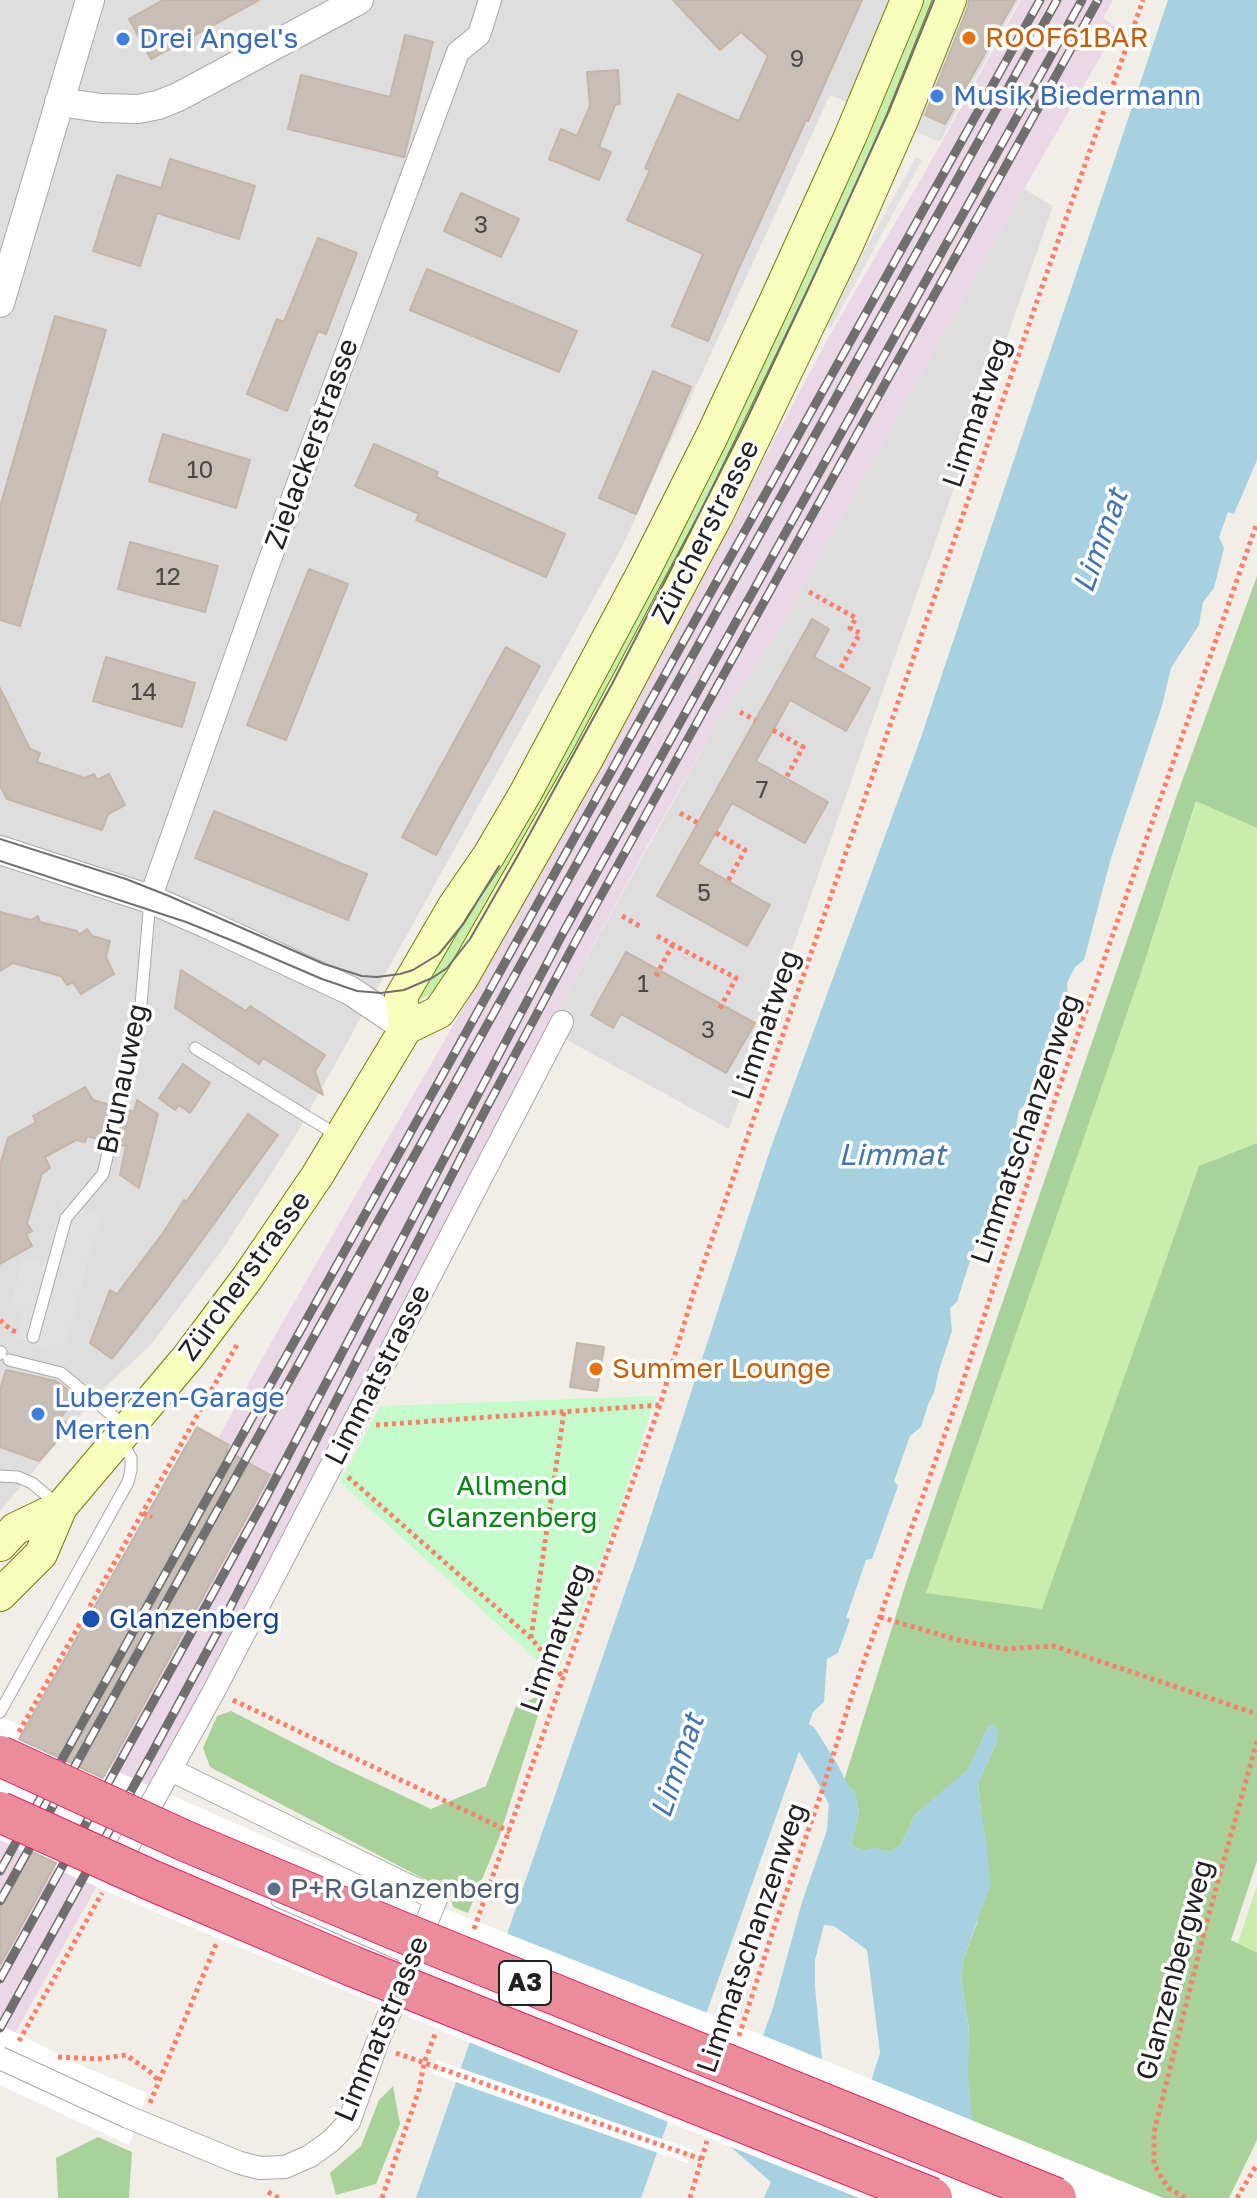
<!DOCTYPE html>
<html>
<head>
<meta charset="utf-8">
<style>
	body { margin:0 }
	canvas { display:block; background:#f1eee7 }
</style>
</head>
<body>
<canvas width="1257" height="2198"></canvas>
<script>
const ctx = document.querySelector('canvas').getContext('2d');
ctx.lineJoin = 'round';
function fill(path, color) {
  ctx.fillStyle = color;
  ctx.fill(path, 'evenodd');
}
function shape(rows) {
  const path = new Path2D();
  for (const r of rows) {
    path.moveTo(r[0], r[1]);
    for (let i = 2; i < r.length; i += 2) path.lineTo(r[i], r[i + 1]);
  }
  return path;
}
function strokePath(path, color, width, dash) {
  ctx.strokeStyle = color;
  ctx.lineWidth = width;
  ctx.lineCap = dash ? 'butt' : 'round';
  ctx.setLineDash(dash || []);
  ctx.stroke(path);
}
function label(font, color, halo, rows, align = 'center') {
  ctx.font = font + ' "Golos Text",sans-serif';
  ctx.lineWidth = 7;
  ctx.setLineDash([]);
  ctx.textBaseline = 'middle';
  ctx.strokeStyle = halo;
  ctx.fillStyle = color;
  for (const [text, x, y, turn = 0] of rows) {
    ctx.save();
    ctx.translate(x, y);
    ctx.rotate((+turn || 0) * Math.PI / 180);
    ctx.textAlign = isNaN(turn) ? turn : align;
    if (halo) ctx.strokeText(text, 0, 0);
    ctx.fillText(text, 0, 0);
    ctx.restore();
  }
}
fill(shape([
	[0,0,1019,0,940,141,830,95,622,547,297,1133,223,1249,149,1347,102,1390,0,1511],
	[1024,189,1053,206,729,1129,547,1029,717,723,785,619]
]), '#dfdede');
fill(shape([
	[1021,0,1113,0,1103,18,1117,28,1024,189,785,619,717,723,659,825,547,1029,186,1726,0,2060,0,1832,273,1339,520,909,603,761,832,331,925,172]
]), '#ebd8e7');
fill(shape([
	[915,0,940,0,923,44,702,524,449,981,425,997,416,1000],
	[1197,800,1257,828,1257,1143,1199,1166,1042,1610,926,1593,1142,970],
	[1257,1885,1257,2000,1226,1980]
]), '#c9edab');
fill(shape([
	[1257,576,1257,828,1196,801,1142,970,926,1593,1042,1609,1199,1166,1257,1143,1257,1861,1231,1940,1257,1953,1257,2140,1229,2198,1163,2198,1156,2197,972,2121,967,2074,969,2029,961,1978,964,1957,977,1923,981,1811,978,1783,997,1741,988,1727,969,1769,915,1815,900,1846,889,1852,874,1848,864,1851,851,1845,859,1811,854,1790,842,1787,907,1580,1177,795],
	[545,1693,499,1838,468,1913,453,1907,449,1892,210,1767,203,1748,217,1716,231,1711,335,1764,431,1809,486,1786,516,1706],
	[393,2086,400,2124,376,2184,336,2195,330,2173,361,2146,379,2100],
	[98,2137,132,2152,129,2198,58,2198,56,2158]
]), '#a8d29a');
fill(shape([
	[656,1396,616,1520,556,1677,340,1482,380,1406]
]), '#c3fcca');
fill(shape([
	[965,0,975,0,926,115,945,124,937,141,911,130],
	[916,157,922,160,831,328,824,324],
	[61,1204,101,1215,63,1354,16,1341,25,1306,11,1302,23,1257,45,1262]
]), '#e1e1e1');
fill(shape([
	[1168,0,1257,0,1257,460,1234,514,1228,512,1219,537,1224,548,1214,588,1203,602,1199,625,1171,668,1162,706,1111,858,1084,960,1075,967,1067,983,1068,997,1035,1096,1019,1110,1009,1168,994,1229,978,1235,957,1302,950,1308,952,1331,939,1370,934,1393,929,1402,921,1427,910,1436,894,1481,898,1486,872,1559,866,1560,846,1618,850,1619,838,1653,827,1659,824,1702,813,1712,641,2198,416,2198,643,1540,770,1150,919,743],
	[992,1724,998,1729,997,1741,978,1783,981,1811,987,1845,990,1886,964,1957,961,1978,969,2029,968,2074,972,2120,1155,2198,764,2198,771,2182,724,2141,773,2008,802,1902,842,1787,854,1790,859,1812,851,1845,864,1851,874,1848,889,1852,900,1846,915,1815,968,1769,988,1727],
	[824,1925,834,1926,867,1950,880,2053,856,2129,824,2079,815,1987,815,1960]
]), '#a5d1e1');
fill(shape([
	[0,1716,125,1775,289,1847,730,2022,1163,2198,859,2198,493,2052,162,1915,72,1876,0,1840],
	[0,2025,87,2068,147,2093,129,2145,0,2085],
	[437,2060,693,2150,692,2152,685,2150,682,2158,689,2161,688,2163,681,2161,433,2074,434,2071,440,2073,443,2066,436,2063]
]), '#fff');
strokePath(shape([
	[805,1737,825,1769,842,1801,840,1830]
]), '#a5d1e1', 26);
const building = shape([
	[163,0,259,0,151,59,129,19,163,0],
	[673,0,862,0,808,121,806,120,738,270,708,341,672,326,703,254,627,220,650,170,645,168,678,94,739,121,768,56,741,32,720,50,673,0],
	[969,0,1015,0,945,124,925,115,968,7,969,0],
	[405,35,433,42,404,157,288,129,301,75,390,97,405,35],
	[618,70,620,104,615,105,599,147,611,152,599,180,549,159,561,129,577,136,590,106,587,72,618,70],
	[170,159,255,186,239,239,157,213,140,266,93,251,117,175,161,188,170,159],
	[461,193,519,219,501,257,444,231,461,193],
	[318,238,357,253,326,334,318,331,287,411,247,394,277,319,284,322,318,238],
	[427,269,577,331,559,372,410,310,427,269],
	[55,316,106,330,20,626,0,620,0,507,55,316],
	[653,371,691,387,636,514,599,498,653,371],
	[163,434,250,460,236,508,149,481,163,434],
	[374,444,438,472,436,477,565,534,546,577,416,520,419,514,355,486,374,444],
	[130,542,218,566,205,612,118,589,130,542],
	[309,569,348,584,286,740,247,725,309,569],
	[812,619,829,629,814,657,870,688,846,731,790,700,756,761,828,802,805,843,732,803,698,864,770,905,747,946,657,896,812,619],
	[506,647,540,666,436,855,402,837,506,647],
	[106,657,195,683,182,727,93,701,106,657],
	[0,688,30,749,40,753,37,762,85,778,94,774,97,780,109,774,125,805,108,814,102,830,7,799,0,786,0,688],
	[214,811,367,874,348,920,195,858,214,811],
	[0,912,31,920,38,916,40,922,77,931,79,935,87,929,92,936,110,941,106,957,114,974,81,994,73,982,67,985,61,976,13,963,0,971,0,912],
	[626,952,755,1023,726,1073,621,1014,613,1028,591,1015,626,952],
	[181,970,246,1011,250,1006,325,1055,315,1071,323,1095,263,1058,259,1064,175,1008,181,970],
	[183,1064,210,1083,190,1113,179,1105,175,1110,159,1098,183,1064],
	[85,1087,93,1100,110,1105,102,1140,87,1136,85,1142,76,1140,45,1157,50,1168,42,1174,27,1223,32,1231,26,1234,32,1246,0,1264,0,1166,8,1138,36,1122,33,1116,85,1087],
	[137,1100,158,1114,139,1188,120,1175,126,1146,119,1145,127,1110,134,1112,137,1100],
	[248,1114,278,1135,168,1287,112,1359,90,1343,110,1290,117,1294,163,1233,184,1200,186,1202,248,1114],
	[577,1343,604,1347,597,1391,570,1387,577,1343],
	[6,1370,56,1381,77,1397,60,1418,70,1426,39,1461,0,1447,0,1390,6,1370],
	[197,1427,229,1445,226,1450,270,1475,103,1778,19,1739,197,1427],
	[32,1852,56,1863,0,1965,0,1909,32,1852]
]);
fill(building, '#c7beb6');
strokePath(building, '#c4b5a8', 2);
const service = shape([
	[195,1048,337,1135],
	[33,1337,66,1218,103,1174,140,1016,150,900],
	[0,1354,1,1352],
	[9,1360,61,1373,125,1426],
	[0,1476,18,1477,32,1483,58,1505],
	[0,1712,128,1482,131,1470,131,1458,122,1441],
	[277,1901,412,1960]
]);
const minor = shape([
	[150,899,269,562,458,52,479,35,490,0],
	[113,1873,214,1691,562,1022],
	[128,2117,240,2163,260,2168,285,2167,310,2156,331,2141,349,2122,376,2046,436,1899,171,1770]
]);
const tertiary = shape([
	[59,102,101,108,138,109,158,105,178,97,359,0],
	[0,303,90,0],
	[0,850,150,899,207,924,351,991,406,1028]
]);
const secondary = shape([
	[406,1028,401,997,454,906,489,855,526,792,646,567,711,438,775,302,850,137,907,0],
	[0,1545,15,1529,61,1507],
	[0,1595,41,1554,61,1507,188,1357,248,1277,317,1176,406,1028,439,1012,462,978,588,757,717,515,847,245,902,120,950,0]
]);
strokePath(service, '#a8a8a8', 13);
strokePath(minor, '#a8a8a8', 24);
strokePath(tertiary, '#a8a8a8', 30);
strokePath(secondary, '#6d7f00', 34);
strokePath(shape([
	[809,592,856,618,850,628,860,633,839,671],
	[740,712,755,720],
	[773,730,803,747,786,778],
	[680,813,698,823],
	[716,833,745,850,728,881],
	[622,916,641,927],
	[657,936,736,978,718,1012],
	[656,976,673,944],
	[0,1320,11,1330,17,1332],
	[376,1425,660,1405],
	[348,1477,531,1638,562,1676],
	[143,1513,152,1517],
	[880,1617,958,1640,1005,1649,1054,1646,1257,1714],
	[531,1638,564,1412],
	[233,1700,510,1832],
	[19,1732,238,1343],
	[474,1929,660,1405,693,1294,1043,284,1143,0],
	[739,2036,776,1922,821,1794,852,1695,955,1406,1051,1111,1257,523],
	[19,2041,102,1893],
	[396,2053,701,2159],
	[58,2057,98,2059,126,2055,149,2071,159,2081],
	[150,2103,217,1942],
	[268,2192,279,2198],
	[382,2198,419,2090,424,2063,436,2032],
	[690,2198,707,2141],
	[1185,2198,1168,2188,1154,2164,1154,2132,1206,1925,1257,1741],
	[1237,2198,1257,2164]
]), '#ff7f6a', 5, [4, 4]);
strokePath(service, '#fff', 11);
strokePath(minor, '#fff', 22);
strokePath(tertiary, '#fff', 28);
strokePath(secondary, '#f7fdba', 32);
strokePath(shape([
	[0,839,126,879,169,896,324,964,362,976,377,977,400,974,413,970,439,954,464,923,499,866],
	[0,861,186,922,238,943,322,979,357,991,381,993,404,990,432,978,447,968,470,939,517,857,612,684,683,546,745,423,809,287,889,111,934,0]
]), '#6f6f6f', 2);
const rail = shape([
	[0,1871,1040,0],
	[0,1901,1057,0],
	[0,1979,265,1499,564,931,1082,0],
	[0,2028,151,1755,218,1631,479,1122,578,937,1098,0]
]);
strokePath(rail, '#6f6f6f', 9);
strokePath(rail, '#fff', 6, [18]);
const minorBridge = shape([
	[0,2058,128,2117]
]);
const motorwayBridge = shape([
	[0,1756,183,1840,394,1929,1056,2198],
	[0,1812,153,1881,352,1966,932,2198]
]);
strokePath(minorBridge, '#a8a8a8', 24, []);
strokePath(motorwayBridge, '#e41f5b', 42, []);
strokePath(minorBridge, '#fff', 22);
strokePath(motorwayBridge, '#eb8c9a', 40);
for (const [x, y, r, color] of [
	[969,38,8,"#e8710a"],
	[123,39,8,"#3f7fe0"],
	[937,96,8,"#3f7fe0"],
	[596,1369,8,"#e8710a"],
	[38,1414,8,"#3f7fe0"],
	[91,1619,10,"#1a4fb4"],
	[274,1889,8,"#5c6f8a"]
]) {
  const dot = new Path2D();
  dot.arc(x, y, r, 0, 2 * Math.PI);
  ctx.fillStyle = color;
  ctx.fill(dot);
  strokePath(dot, '#fff', 3);
}
label('24px', '#4a4846', null, [
	["9",797,59],
	["3",481,225],
	["10",200,470],
	["12",168,577],
	["14",144,692],
	["7",762,790],
	["5",704,893],
	["1",643,984],
	["3",708,1030]
]);
for (const [x, y, w] of [
	[525,1983,52]
]) {
  const box = new Path2D();
  box.roundRect(x - w / 2, y - 22, w, 44, 6);
  ctx.fillStyle = '#fff';
  ctx.fill(box);
  strokePath(box, '#212121', 2);
}
label('bold 26px', '#212121', null, [
	["A3",525,1983]
]);
label('28px', '#c56008', '#fff', [
	["ROOF61BAR",985,38],
	["Summer Lounge",612,1369]
], 'left');
label('28px', '#366cbe', '#fff', [
	["Drei Angel's",139,39],
	["Musik Biedermann",953,96],
	["Luberzen-Garage",54,1398],
	["Merten",54,1430]
], 'left');
label('28px', '#212121', '#fff', [
	["Limmatweg",977,413,-71],
	["Zielackerstrasse",312,444,-70],
	["Zürcherstrasse",706,532,-63],
	["Limmatweg",766,1025,-71],
	["Brunauweg",123,1079,-78],
	["Limmatschanzenweg",1026,1129,-71],
	["Zürcherstrasse",245,1276,-54],
	["Limmatstrasse",378,1375,-63],
	["Limmatweg",556,1638,-70],
	["Limmatschanzenweg",752,1938,-71],
	["Glanzenbergweg",1175,1970,-75],
	["Limmatstrasse",382,2029,-67]
]);
label('28px', '#068716', '#fff', [
	["Allmend",512,1486],
	["Glanzenberg",512,1518]
]);
label('28px', '#164399', '#fff', [
	["Glanzenberg",109,1619]
], 'left');
label('28px', '#4e5e75', '#fff', [
	["P+R Glanzenberg",290,1889]
], 'left');
label('italic 30px', '#4475ae', '#fff', [
	["Limmat",1101,541,-70],
	["Limmat",892,1155],
	["Limmat",678,1766,-71]
]);
</script>
</body>
</html>
